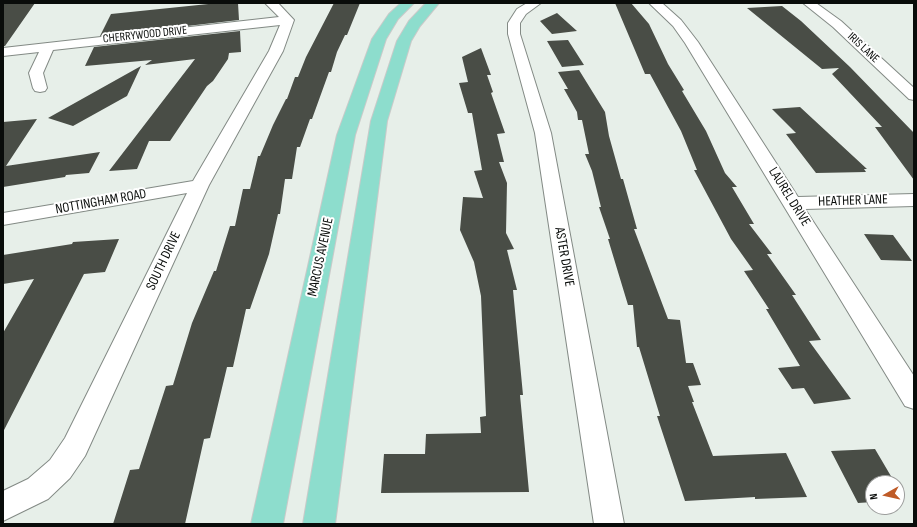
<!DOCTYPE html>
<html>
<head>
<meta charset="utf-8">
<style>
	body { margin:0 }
	#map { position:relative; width:917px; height:527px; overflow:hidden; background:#e7efe9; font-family:"Sofia Sans Condensed",sans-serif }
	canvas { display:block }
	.frame { position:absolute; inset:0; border:4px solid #090c0a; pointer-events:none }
	.north { position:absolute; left:865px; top:475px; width:40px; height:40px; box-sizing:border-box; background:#fff; border:1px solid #9d9e9d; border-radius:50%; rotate:262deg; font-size:11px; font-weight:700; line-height:16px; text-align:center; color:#090c0a }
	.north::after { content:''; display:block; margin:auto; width:14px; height:18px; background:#bf5b27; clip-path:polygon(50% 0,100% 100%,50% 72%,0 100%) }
</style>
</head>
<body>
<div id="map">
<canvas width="917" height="527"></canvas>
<div class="frame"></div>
<div class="north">N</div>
</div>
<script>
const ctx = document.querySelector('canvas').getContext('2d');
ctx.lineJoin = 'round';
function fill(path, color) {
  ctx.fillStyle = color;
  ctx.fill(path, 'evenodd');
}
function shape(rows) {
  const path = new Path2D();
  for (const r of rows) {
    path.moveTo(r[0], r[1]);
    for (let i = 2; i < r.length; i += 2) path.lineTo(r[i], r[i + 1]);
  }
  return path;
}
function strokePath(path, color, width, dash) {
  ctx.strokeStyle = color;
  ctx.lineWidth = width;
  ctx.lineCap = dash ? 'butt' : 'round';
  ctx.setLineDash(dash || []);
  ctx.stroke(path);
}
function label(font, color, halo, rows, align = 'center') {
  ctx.font = font + ' "Sofia Sans Condensed",sans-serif';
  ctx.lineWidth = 4;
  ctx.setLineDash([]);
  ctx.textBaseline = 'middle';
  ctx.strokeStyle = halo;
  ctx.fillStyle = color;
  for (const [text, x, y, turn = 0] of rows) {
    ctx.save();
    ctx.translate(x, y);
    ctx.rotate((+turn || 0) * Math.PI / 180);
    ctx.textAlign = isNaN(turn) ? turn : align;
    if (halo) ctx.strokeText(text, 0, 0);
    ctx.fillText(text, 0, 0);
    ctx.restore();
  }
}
fill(shape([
	[3,3,35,3,5,46,3,46],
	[218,3,238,3,239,20,100,36,111,14],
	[334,3,360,3,347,35,345,35,337,52,331,72,329,72,312,119,310,119,300,147,297,147,292,179,285,179,280,214,278,214,269,254,250,309,246,309,233,367,227,367,210,438,204,439,185,524,113,524,130,470,139,469,166,386,173,385,192,323,214,271,216,271,230,226,235,226,243,189,250,189,258,156,260,156,273,125,286,99,287,99,295,77,298,77,306,57],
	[615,3,631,3,649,24,668,64,684,90,682,91,706,131,725,173,737,187,732,187,754,224,749,224,772,254,767,254,796,295,792,295,821,340,809,341,851,399,814,404,804,388,792,389,778,368,800,366,766,309,769,309,744,271,753,270,731,239,694,170,697,170,681,131,650,74,645,74],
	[782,6,801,21,850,67,914,133,914,180,875,127,882,127,832,74,839,68,822,69,747,8],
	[557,13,577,31,552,34,540,21],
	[240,31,241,52,229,53,228,59,213,81,207,86,170,141,149,141,137,169,109,171,195,59,145,65,152,60,85,66,94,47],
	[568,40,584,65,562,67,547,41],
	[481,48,491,75,487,75,493,92,491,93,505,133,497,134,504,162,499,162,507,183,506,233,514,249,507,250,517,290,513,290,523,395,520,395,529,492,381,493,384,454,425,454,426,434,481,433,480,417,486,416,481,296,474,262,460,230,463,197,483,198,474,171,482,170,472,113,468,113,459,83,468,82,462,57],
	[141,66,127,96,73,126,48,118],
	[579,70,605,112,609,136,621,179,623,179,637,229,634,229,668,319,680,320,686,363,693,363,701,385,688,386,694,402,692,402,713,456,786,453,807,497,755,499,755,497,685,501,657,416,660,416,639,347,637,347,633,305,628,305,608,239,610,239,599,207,601,207,592,171,585,154,589,154,582,120,578,120,577,112,564,89,568,89,558,72],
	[800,107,867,169,864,169,866,172,816,173,786,134,796,133,772,109],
	[37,119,6,166,100,152,89,173,66,175,65,177,3,187,3,122],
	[864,234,893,235,912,261,881,260],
	[119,239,105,272,84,274,3,432,3,333,34,279,3,284,3,255,72,244,73,242],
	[875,449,895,483,873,483,873,502,858,503,831,451]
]), '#494d46');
const street = shape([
	[265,3,278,3,294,20,283,51,209,185,85,456,70,478,48,499,3,521,3,491,28,479,50,460,65,438,187,193,3,225,3,213,193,181,269,51,280,25,53,50,43,73,47,88,45,91,40,92,35,91,33,88,29,73,39,52,3,56,3,48,279,17,265,3],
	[527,3,541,3,526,14,520,23,520,34,551,133,624,524,594,524,535,133,508,34,508,23,517,9,527,3],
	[649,3,662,3,681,20,698,42,798,197,914,194,914,206,805,209,914,376,914,409,905,406,685,43,673,26,649,3],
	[803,3,816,3,841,21,914,88,914,100,909,99,833,27,803,3]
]);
const primary = shape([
	[401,3,414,3,398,19,386,39,355,135,283,524,251,524,337,135,372,39,389,14,401,3],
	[426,3,439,3,420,26,411,41,387,121,335,524,303,524,371,121,397,41,409,21,426,3]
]);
strokePath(street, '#838a85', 2);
strokePath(primary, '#c9cac9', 2);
fill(street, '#fff');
fill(primary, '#8dddcd');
label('12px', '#090c0a', '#fff', [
	["CHERRYWOOD DRIVE",145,35,-6],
	["IRIS LANE",863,48,43]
]);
label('14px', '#090c0a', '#fff', [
	["LAUREL DRIVE",789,197,58],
	["HEATHER LANE",853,201,-2],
	["NOTTINGHAM ROAD",101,202,-10],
	["MARCUS AVENUE",321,257,-78],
	["ASTER DRIVE",564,257,80],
	["SOUTH DRIVE",164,261,-65]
]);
</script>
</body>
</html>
